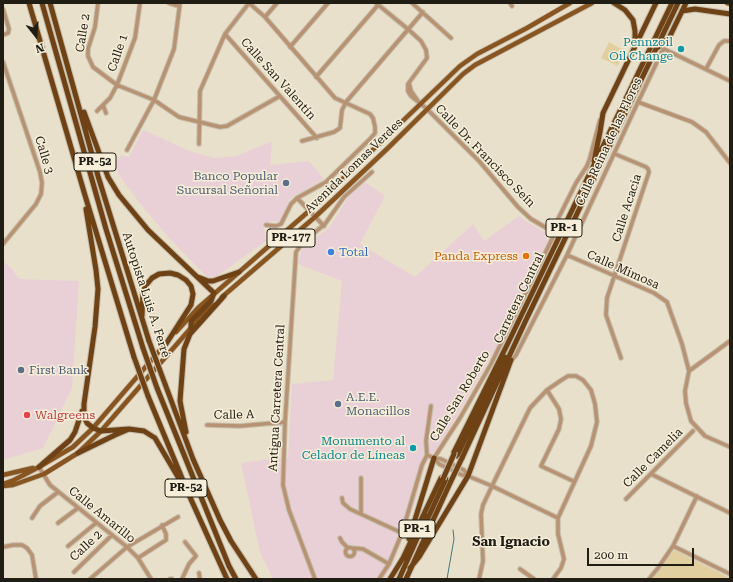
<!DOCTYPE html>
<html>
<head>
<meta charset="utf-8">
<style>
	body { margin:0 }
	#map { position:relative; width:733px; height:582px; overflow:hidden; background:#e9e0cb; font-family:"Roboto Serif",serif }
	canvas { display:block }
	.frame { position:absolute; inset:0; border:4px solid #201d15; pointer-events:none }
	.north { position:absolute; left:16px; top:16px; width:40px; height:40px; -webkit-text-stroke:3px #f6eed8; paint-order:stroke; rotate:163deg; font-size:11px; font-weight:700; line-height:16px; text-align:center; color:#201d15 }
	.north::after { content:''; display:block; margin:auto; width:14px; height:18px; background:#201d15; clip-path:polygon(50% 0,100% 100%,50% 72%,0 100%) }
	.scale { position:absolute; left:587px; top:548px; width:107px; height:18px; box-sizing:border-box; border:2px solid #201d15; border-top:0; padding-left:5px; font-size:12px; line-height:14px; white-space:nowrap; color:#201d15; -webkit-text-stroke:3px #f6eed8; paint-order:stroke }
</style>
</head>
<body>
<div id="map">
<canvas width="733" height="582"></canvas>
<div class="frame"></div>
<div class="north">N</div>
<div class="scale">200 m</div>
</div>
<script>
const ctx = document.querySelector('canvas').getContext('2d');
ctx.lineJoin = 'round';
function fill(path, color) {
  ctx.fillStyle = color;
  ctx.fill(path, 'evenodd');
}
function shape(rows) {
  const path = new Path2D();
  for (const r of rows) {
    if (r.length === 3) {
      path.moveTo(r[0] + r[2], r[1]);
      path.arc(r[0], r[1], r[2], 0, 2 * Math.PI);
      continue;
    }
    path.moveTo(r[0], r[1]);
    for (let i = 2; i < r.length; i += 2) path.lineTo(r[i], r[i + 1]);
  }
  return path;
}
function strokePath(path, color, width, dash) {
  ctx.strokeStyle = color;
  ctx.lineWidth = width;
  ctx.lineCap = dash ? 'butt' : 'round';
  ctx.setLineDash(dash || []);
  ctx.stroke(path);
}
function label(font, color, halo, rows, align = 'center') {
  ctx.font = font + ' "Roboto Serif",serif';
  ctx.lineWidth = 3;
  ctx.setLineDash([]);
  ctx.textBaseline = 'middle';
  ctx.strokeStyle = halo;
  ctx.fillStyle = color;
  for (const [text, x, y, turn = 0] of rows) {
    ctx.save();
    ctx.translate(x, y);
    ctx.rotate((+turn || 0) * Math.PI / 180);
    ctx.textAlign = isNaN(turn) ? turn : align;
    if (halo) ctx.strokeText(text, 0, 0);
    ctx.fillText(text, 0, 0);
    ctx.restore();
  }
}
fill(shape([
	[143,130,192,152,215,158,237,156,272,141,270,165,309,161,324,179,291,198,279,221,267,222,264,228,266,241,217,276,207,277,169,238,139,202,119,175,116,163,121,155,129,157],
	[365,182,385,196,360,244,415,277,473,224,484,241,519,216,527,222,547,233,545,238,548,240,498,344,454,421,437,448,426,463,416,500,404,535,393,565,384,579,273,579,260,552,241,463,278,458,288,458,292,384,333,380,342,281,298,264,302,248,330,227,347,199],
	[3,261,12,269,19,279,79,281,72,388,43,448,3,460]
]), '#e9cfd6');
fill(shape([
	[609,42,625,51,618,66,601,58],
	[674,550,730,578,730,579,653,579]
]), '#e1cfa0');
strokePath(shape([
	[447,579,454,539,453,530]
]), '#40797a', 1);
const minor = shape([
	[98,3,95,27,88,49,88,56,93,67,117,85,154,100,179,117,220,127,227,126,280,96],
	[169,3,179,6],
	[249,3,265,17,335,98,370,114,373,118,375,127,375,133,371,138,326,182,297,198,291,204,281,224,276,226,266,225],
	[376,3,409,30,421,41,426,50,427,58,408,84,408,91,411,96,427,109,479,161,518,207,531,219,550,230,554,235,491,364,460,418,434,458],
	[412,3,451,38],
	[510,3,512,6],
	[3,9,9,29,8,33,3,35],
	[265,17,277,3],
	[225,34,317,138],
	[290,47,328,3],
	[664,49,730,81],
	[3,62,40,172,42,183,41,194,36,204,3,244],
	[706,69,719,45,724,41,730,41],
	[316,77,378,5],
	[409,83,411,91,418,101],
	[638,102,692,122,706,132,730,163],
	[103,105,106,113],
	[97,111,110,98,117,85,135,38,140,3],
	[302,141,334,132,340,128,342,110,346,102,423,12],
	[199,144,200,91,225,34,249,3],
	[127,150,154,100,174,49,180,3],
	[615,154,646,167,648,169,649,172,607,298,606,315,621,358],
	[297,198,324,226],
	[552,231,576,183,587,166,590,158,600,120],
	[567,255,654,293,667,302,682,344,689,371,685,391,686,403,691,421,705,436,730,447],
	[511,361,516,355,567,255,638,102,668,39],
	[689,371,730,341],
	[547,390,559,409,561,419,559,429,541,466,573,481],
	[207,425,240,426,285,422],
	[427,455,426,441,431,406],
	[427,455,434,458,441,459,464,470,468,476],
	[434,458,439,464,462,475,468,476,492,486,558,518],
	[39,467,50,485,127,547,138,558,151,579],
	[651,474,730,513],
	[361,478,361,514],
	[342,498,343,503,350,509,402,533],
	[626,499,693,431],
	[32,518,40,506,58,492],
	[58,523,78,508],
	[340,538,342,542,348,548],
	[68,546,96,523],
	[673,546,730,574],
	[3,547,13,545,22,545,27,548,32,555,36,579],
	[350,552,4.5],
	[352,548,363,549,389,564],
	[138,558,166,540,166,534,162,525],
	[520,569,534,579],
	[74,572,112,535],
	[199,573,200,579],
	[90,579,127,547,178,517],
	[170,579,172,579],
	[182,579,189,564,196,556,185,542],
	[315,579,289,510,283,485,285,422,296,252,304,241,325,224,344,197,372,172],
	[379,579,389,564,402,533,422,465,427,455],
	[479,579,483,561,481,514,483,505,492,486,530,408,547,390,560,381,568,376,576,376,583,380,591,390,595,404,597,422,591,446,558,518,558,534,564,559,561,568,553,579],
	[649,579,658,568,673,546,697,496]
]);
const major = shape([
	[727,3,730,4],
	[222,297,315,217,388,148,463,74,475,65,592,3],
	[176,332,198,308,309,211,460,66,477,54,527,28,570,3],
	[3,475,33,468],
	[3,484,14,480,39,467,73,447,93,428,167,342],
	[3,486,13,485,44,474,78,453,101,431,204,313,214,305]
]);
const highway = shape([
	[29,3,84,192,134,357],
	[42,3,106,229,143,348],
	[50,3,98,176,149,341],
	[614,3,625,10,633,20,635,31,635,45],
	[682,11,695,9,730,14],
	[657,48,669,38,686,3],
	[84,112,108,177,119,195,148,230,214,293,211,301,191,321,191,328],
	[594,161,600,132,603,113,656,3],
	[86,209,96,270,98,289,95,327,84,404,84,417,87,423,93,428,101,431,129,429],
	[198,277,208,281,213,281,239,272],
	[142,316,143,291,147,284,152,278,159,274,170,273,178,275,186,280,191,286,193,294,191,305,166,344],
	[165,384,193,459,220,520,231,541,256,579],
	[157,388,229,566,236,579],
	[148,396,189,495,227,579],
	[186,432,180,401,184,349,190,334,224,296],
	[454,452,508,343,672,3],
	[78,453,115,435,129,429,144,431,155,438,185,489],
	[457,456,505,357],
	[462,458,526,320,678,3],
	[39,467,70,440,75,432,82,411],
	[427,520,446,479],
	[409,539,434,458],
	[410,568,419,557,468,476,511,360],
	[390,579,403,558,441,478],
	[399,579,427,516],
	[406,579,451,481]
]);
strokePath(minor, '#c5bdaa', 5.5);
strokePath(major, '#c5bdaa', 6);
strokePath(highway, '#c5bdaa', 7);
strokePath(minor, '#b89373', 3.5);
strokePath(major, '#885420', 4.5);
strokePath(highway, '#6e4215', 5);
const highwayBridge = shape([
	[149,341,165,384],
	[143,348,157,388],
	[134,357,148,396],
	[443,479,454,454,454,452],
	[451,481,462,458]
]);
strokePath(highwayBridge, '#c5bdaa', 7, []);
strokePath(highwayBridge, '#6e4215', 5);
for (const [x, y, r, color] of [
	[681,49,4,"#0f9aa8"],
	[286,183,4,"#5c6f8a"],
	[331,252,4,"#3f7fe0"],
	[526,256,4,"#e8710a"],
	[21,370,4,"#5c6f8a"],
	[338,404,4,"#5c6f8a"],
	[27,415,4,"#e0444e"],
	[413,448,4,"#0f9aa8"]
]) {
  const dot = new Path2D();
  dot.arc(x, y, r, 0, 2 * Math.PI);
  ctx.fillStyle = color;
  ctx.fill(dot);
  strokePath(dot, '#f6eed8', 1.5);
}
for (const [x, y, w] of [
	[95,162,42],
	[564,228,36],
	[291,238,48],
	[186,488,42],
	[417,529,36]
]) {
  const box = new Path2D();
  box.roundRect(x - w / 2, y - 9, w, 18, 3);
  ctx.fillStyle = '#f6eed8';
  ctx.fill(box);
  strokePath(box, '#201d15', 1);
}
label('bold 11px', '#201d15', null, [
	["PR-52",95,162],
	["PR-1",564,228],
	["PR-177",291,238],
	["PR-52",186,488],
	["PR-1",417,529]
]);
label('12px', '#201d15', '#f6eed8', [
	["Calle 2",83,33,-81],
	["Calle 1",118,53,-71],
	["Calle San Valentín",278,79,48],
	["Calle Reina de las Flores",609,142,-65],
	["Calle 3",44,155,73],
	["Calle Dr. Francisco Seín",485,156,46],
	["Avenida Lomas Verdes",354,166,-44],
	["Calle Acacia",627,208,-72],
	["Calle Mimosa",623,270,24],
	["Autopista Luis A. Ferré",146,295,72],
	["Carretera Central",519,298,-64],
	["Calle San Roberto",460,396,-59],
	["Antigua Carretera Central",277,398,-87],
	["Calle A",234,415,-1],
	["Calle Camelia",653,458,-45],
	["Calle Amarillo",102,515,39],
	["Calle 2",86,546,-43]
]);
label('12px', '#0d838f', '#f6eed8', [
	["Pennzoil",673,42],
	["Oil Change",673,56],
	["Monumento al",405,441],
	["Celador de Líneas",405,455]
], 'right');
label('12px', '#4e5e75', '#f6eed8', [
	["Banco Popular",278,176,"right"],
	["Sucursal Señorial",278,190,"right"],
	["First Bank",29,370],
	["A.E.E.",346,397],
	["Monacillos",346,411]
], 'left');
label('12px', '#366cbe', '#f6eed8', [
	["Total",339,252]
], 'left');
label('12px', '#c56008', '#f6eed8', [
	["Panda Express",518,256]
], 'right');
label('12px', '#be3a42', '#f6eed8', [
	["Walgreens",35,415]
], 'left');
label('bold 13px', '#201d15', '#f6eed8', [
	["San Ignacio",511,542]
]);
</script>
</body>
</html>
